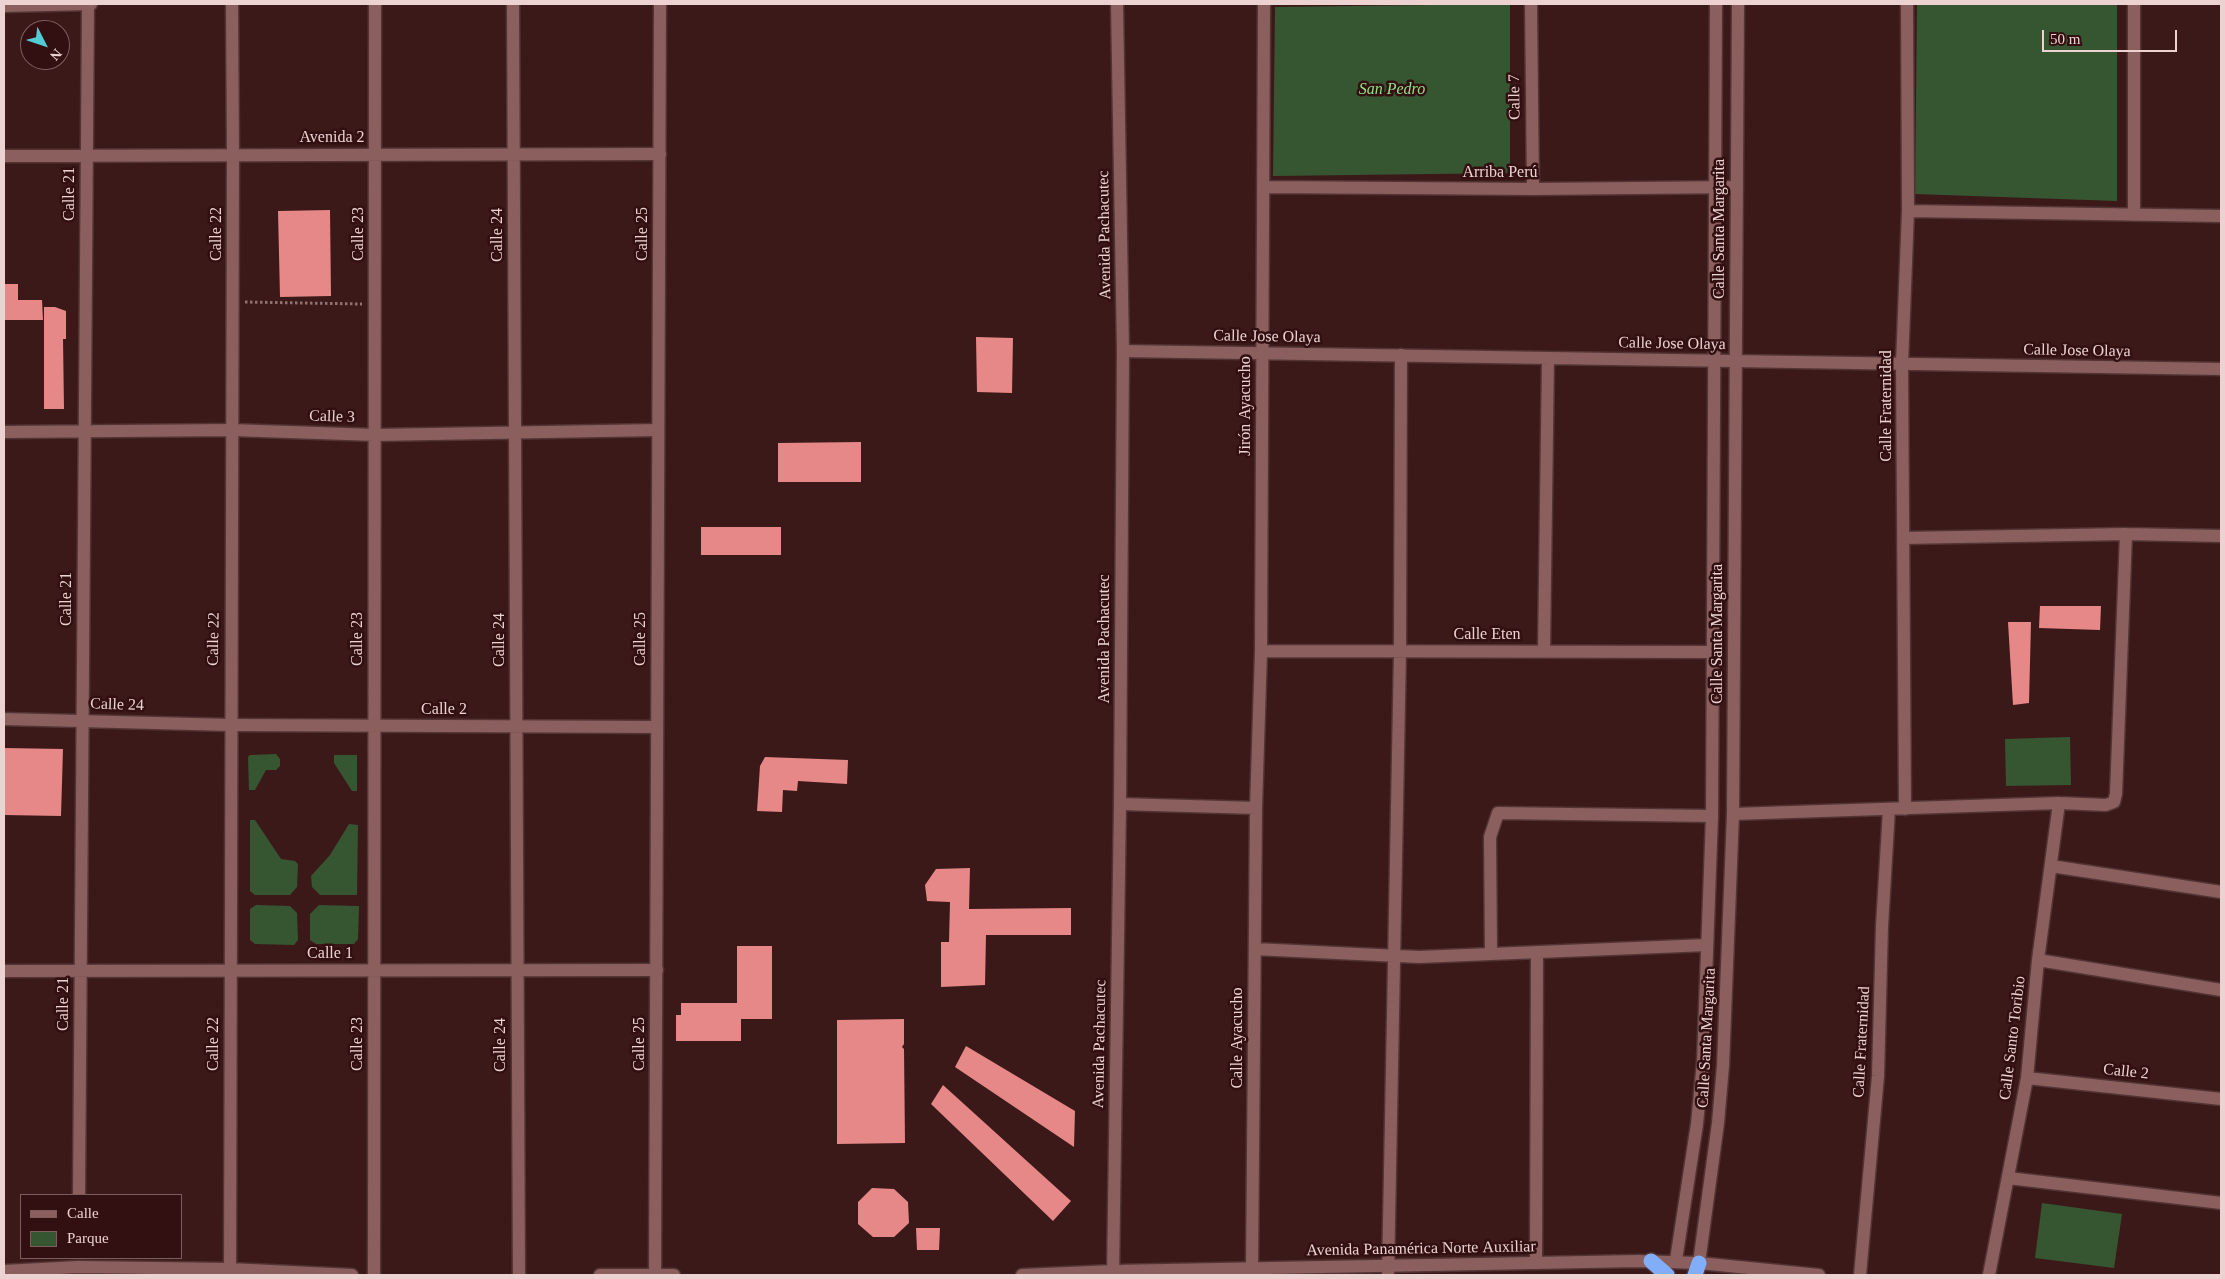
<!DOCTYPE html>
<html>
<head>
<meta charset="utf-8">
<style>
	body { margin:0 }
	#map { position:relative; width:2225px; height:1279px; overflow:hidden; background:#3c1919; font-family:Georgia,serif }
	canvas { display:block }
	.frame { position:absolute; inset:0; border:5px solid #ecd3d2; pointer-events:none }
	.legend { position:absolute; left:20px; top:1194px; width:162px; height:65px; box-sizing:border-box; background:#320f10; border:1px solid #7c5d5e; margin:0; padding:6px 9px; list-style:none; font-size:15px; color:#ecd3d2 }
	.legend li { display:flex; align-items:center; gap:10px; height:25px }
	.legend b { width:25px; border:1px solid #7c5d5e }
	.north { position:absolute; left:20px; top:20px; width:50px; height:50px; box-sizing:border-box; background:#320f10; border:1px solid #7c5d5e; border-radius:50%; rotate:131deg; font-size:14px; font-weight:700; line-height:20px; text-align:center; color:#ecd3d2 }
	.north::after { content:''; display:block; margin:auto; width:18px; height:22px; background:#51ccd4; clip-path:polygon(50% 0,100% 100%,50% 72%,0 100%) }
	.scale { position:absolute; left:2042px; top:30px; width:135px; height:22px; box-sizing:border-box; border:2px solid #ecd3d2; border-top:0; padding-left:6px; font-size:15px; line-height:18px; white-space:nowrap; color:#ecd3d2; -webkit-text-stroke:4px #320f10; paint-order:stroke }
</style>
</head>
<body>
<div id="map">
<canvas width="2225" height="1279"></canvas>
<div class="frame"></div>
<ul class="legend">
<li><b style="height:6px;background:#8a5f5e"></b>Calle</li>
<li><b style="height:14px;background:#365631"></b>Parque</li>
</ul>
<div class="north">N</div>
<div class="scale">50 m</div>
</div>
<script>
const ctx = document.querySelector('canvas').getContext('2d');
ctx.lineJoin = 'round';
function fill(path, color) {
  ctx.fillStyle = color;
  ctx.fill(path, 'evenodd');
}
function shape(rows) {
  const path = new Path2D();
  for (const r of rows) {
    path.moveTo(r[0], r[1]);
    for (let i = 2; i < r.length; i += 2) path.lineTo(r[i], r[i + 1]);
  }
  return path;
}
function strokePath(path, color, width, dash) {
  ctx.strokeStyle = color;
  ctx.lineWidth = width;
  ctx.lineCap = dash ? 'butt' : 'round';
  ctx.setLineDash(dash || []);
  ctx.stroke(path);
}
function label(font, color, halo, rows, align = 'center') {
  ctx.font = font + ' Georgia,serif';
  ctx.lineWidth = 5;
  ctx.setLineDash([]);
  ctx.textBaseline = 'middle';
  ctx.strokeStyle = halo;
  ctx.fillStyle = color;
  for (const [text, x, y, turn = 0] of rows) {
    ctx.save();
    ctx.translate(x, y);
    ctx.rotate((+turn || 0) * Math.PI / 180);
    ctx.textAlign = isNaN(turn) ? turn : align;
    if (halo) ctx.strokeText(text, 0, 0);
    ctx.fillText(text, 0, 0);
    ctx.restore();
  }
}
fill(shape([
	[1510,4,1510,173,1273,176,1275,7],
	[1917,4,2117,4,2117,201,1915,194],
	[2070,737,2071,785,2006,786,2005,739],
	[276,754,280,759,280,766,276,770,266,770,255,790,249,790,248,757,250,755],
	[334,755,357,755,357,791,352,791,334,763],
	[250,820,255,820,281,859,295,861,298,864,297,887,290,895,255,895,250,891],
	[349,824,358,825,357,895,320,895,312,887,311,876,330,855],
	[256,905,290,906,297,913,298,940,294,945,255,944,250,940,250,909],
	[319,905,359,906,358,939,354,944,316,944,310,940,310,914],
	[2042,1203,2122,1214,2114,1268,2035,1258]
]), '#365631');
fill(shape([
	[330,210,331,296,280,297,278,211],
	[4,284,18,284,18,300,42,300,43,320,4,320],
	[44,307,55,307,66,311,66,339,63,339,64,409,44,409],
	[976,337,1013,338,1012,393,977,392],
	[861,442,861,482,778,482,778,443],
	[701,527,781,527,781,555,701,555],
	[2040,606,2101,606,2100,630,2039,628],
	[2008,622,2031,622,2029,703,2013,705],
	[4,748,63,749,61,816,4,815],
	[765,757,848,760,847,784,798,781,797,791,783,790,782,812,757,811,760,766],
	[970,868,969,909,1071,908,1071,935,986,935,985,985,941,987,941,942,949,942,950,902,927,901,925,885,936,869],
	[737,946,772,946,772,1019,741,1019,741,1041,676,1041,676,1015,681,1015,681,1003,737,1003],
	[904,1019,904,1044,902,1047,904,1049,905,1143,837,1144,837,1020],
	[966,1046,1075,1111,1074,1147,955,1067],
	[943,1085,1071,1201,1053,1221,931,1104],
	[872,1188,894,1189,908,1202,909,1223,894,1237,873,1237,858,1224,858,1202],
	[916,1228,940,1228,939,1250,917,1250]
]), '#e68887');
const street = shape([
	[513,4,519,1275],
	[1531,4,1533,189],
	[2134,4,2134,215],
	[4,6,91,4],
	[4,156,660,154],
	[1263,187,1533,189,1737,187],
	[1908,211,2221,216],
	[1123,351,2221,369],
	[4,432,232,430,375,435,658,430],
	[1903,538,2126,534,2221,536],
	[1261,651,1714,652],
	[1544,651,1548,358],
	[4,719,230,725,657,727],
	[1120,804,1256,808],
	[1905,809,1902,364,1908,211,1907,4],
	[1733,814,2059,803,2106,805,2114,802,2116,794,2126,534],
	[2051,866,2221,892],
	[1255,949,1419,957,1707,945],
	[1491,954,1490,837,1498,813,1712,816],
	[2038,960,2221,990],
	[4,971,657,970],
	[2027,1078,2221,1099],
	[2008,1178,2221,1203],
	[79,1195,88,4],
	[1536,1263,1537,952],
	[1699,1263,1819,1275],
	[1252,1269,1256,808,1261,651,1264,4],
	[374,1275,375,4],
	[1388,1275,1400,651,1401,355],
	[1860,1275,1878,1076,1882,926,1889,809],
	[1989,1275,2027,1078,2038,960,2059,803]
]);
const secondary = shape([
	[1676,1260,1697,1124,1703,1061,1712,816,1716,4],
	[4,1271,78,1267,230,1269,352,1275],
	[230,1275,233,155,232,4],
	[600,1275,674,1275],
	[655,1275,660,4],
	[1022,1275,1113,1271,1638,1261,1699,1263,1718,1123,1723,1066,1733,814,1738,4],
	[1113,1275,1120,804,1123,351,1117,4]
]);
const highway = shape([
	[1651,1261,1667,1275],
	[1695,1275,1699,1263]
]);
strokePath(street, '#523435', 15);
strokePath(secondary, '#523435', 15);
strokePath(highway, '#523435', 18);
strokePath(shape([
	[245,302,362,304]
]), '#8f7171', 3, [2.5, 2.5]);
strokePath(street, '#8a5f5e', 12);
strokePath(secondary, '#8a5f5e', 12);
strokePath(highway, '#81adf9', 15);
label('italic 16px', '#93e287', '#320f10', [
	["San Pedro",1392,90]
]);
label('16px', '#ecd3d2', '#320f10', [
	["Calle 7",1515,97,-91],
	["Avenida 2",332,138],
	["Arriba Perú",1500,173],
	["Calle 21",70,194,-90],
	["Calle Santa Margarita",1720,229,-90],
	["Calle 22",217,234,-90],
	["Calle 23",359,234,-90],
	["Calle 25",643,234,-90],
	["Calle 24",498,235,-90],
	["Avenida Pachacutec",1105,235,-91],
	["Calle Jose Olaya",1267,337,1],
	["Calle Jose Olaya",1672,344,1],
	["Calle Jose Olaya",2077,351,1],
	["Jirón Ayacucho",1246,406,-90],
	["Calle Fraternidad",1887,406,-90],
	["Calle 3",332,417,2],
	["Calle 21",67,599,-90],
	["Calle Santa Margarita",1718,634,-90],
	["Calle Eten",1487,635],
	["Calle 22",214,639,-89],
	["Calle 23",358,639,-90],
	["Calle 25",641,639,-90],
	["Avenida Pachacutec",1105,639,-90],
	["Calle 24",500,640,-90],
	["Calle 24",117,705,2],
	["Calle 2",444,710],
	["Calle 1",330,954],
	["Calle 21",64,1004,-90],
	["Calle Ayacucho",1238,1038,-90],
	["Calle Santa Margarita",1707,1038,-87],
	["Calle Santo Toribio",2013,1038,-83],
	["Calle Fraternidad",1862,1042,-87],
	["Calle 22",214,1044,-90],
	["Calle 23",358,1044,-90],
	["Calle 25",640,1044,-90],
	["Avenida Pachacutec",1100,1044,-89],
	["Calle 24",501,1045,-90],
	["Calle 2",2126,1072,6],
	["Avenida Panamérica Norte Auxiliar",1421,1249,-1]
]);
</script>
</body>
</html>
